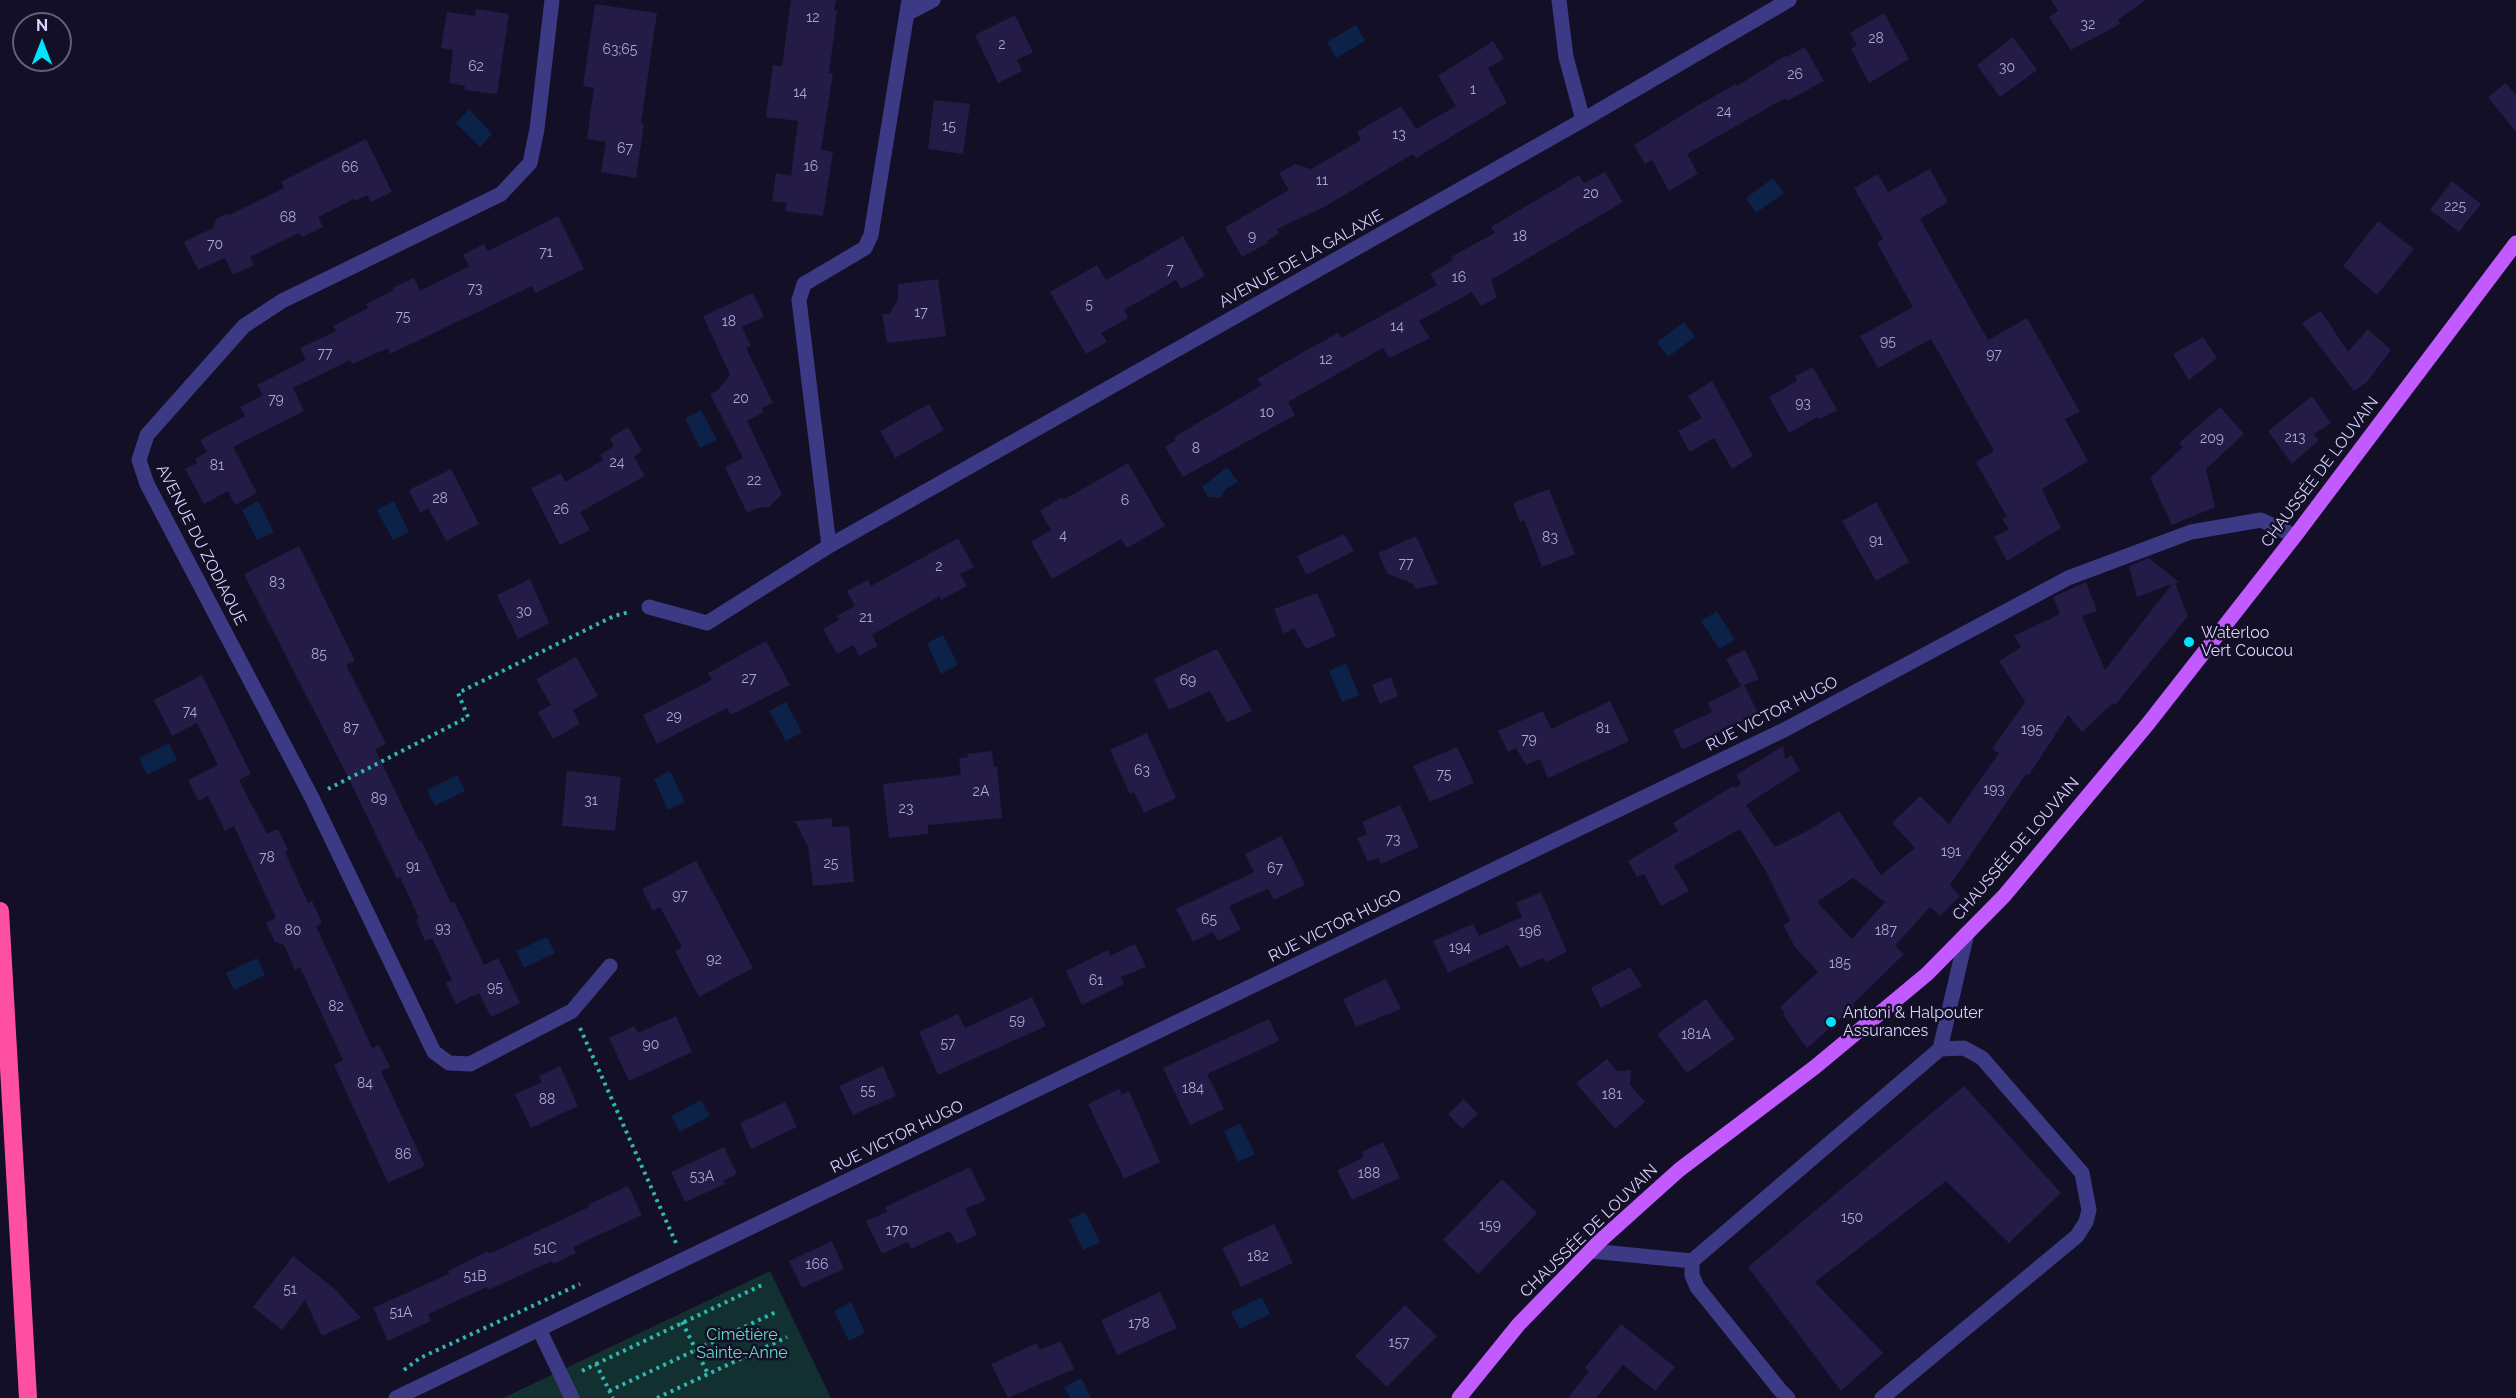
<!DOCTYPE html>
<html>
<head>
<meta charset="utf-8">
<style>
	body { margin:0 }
	#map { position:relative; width:2516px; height:1398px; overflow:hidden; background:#130f26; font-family:Raleway,sans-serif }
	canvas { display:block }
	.north { position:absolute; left:12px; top:12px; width:60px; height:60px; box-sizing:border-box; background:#130f26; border:2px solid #625e7d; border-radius:50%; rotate:0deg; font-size:16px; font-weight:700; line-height:24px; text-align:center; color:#d9d4ff }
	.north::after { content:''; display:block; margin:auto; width:21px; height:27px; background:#00e5ff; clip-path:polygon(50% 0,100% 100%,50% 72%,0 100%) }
</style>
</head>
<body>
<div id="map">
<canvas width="2516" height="1398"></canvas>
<div class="north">N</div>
</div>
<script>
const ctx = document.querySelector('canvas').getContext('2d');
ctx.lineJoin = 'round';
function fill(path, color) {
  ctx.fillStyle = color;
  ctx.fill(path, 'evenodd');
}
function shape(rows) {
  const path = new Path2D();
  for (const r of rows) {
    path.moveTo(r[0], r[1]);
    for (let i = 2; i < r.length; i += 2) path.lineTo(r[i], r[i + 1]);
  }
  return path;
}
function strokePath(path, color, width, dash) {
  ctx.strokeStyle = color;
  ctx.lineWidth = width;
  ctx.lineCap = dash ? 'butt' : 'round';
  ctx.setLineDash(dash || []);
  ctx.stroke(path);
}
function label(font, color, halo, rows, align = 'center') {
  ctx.font = font + ' Raleway,sans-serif';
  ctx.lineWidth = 5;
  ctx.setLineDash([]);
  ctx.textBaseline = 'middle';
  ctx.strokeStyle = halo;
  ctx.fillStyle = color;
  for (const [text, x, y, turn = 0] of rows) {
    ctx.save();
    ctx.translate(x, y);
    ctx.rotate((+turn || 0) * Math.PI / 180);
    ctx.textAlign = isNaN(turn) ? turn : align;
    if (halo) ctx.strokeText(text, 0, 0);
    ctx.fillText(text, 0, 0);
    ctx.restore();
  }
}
fill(shape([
	[770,1271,831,1398,503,1398]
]), '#12302f');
fill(shape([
	[1356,25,1365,41,1336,58,1327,42],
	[469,109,492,134,480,147,456,123],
	[1773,178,1784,193,1756,213,1746,198],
	[1684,322,1695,337,1668,357,1657,342],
	[701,410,717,440,700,448,685,418],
	[1227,467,1238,482,1226,489,1220,498,1208,497,1202,487],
	[258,501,274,532,257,540,242,510],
	[394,501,409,532,393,540,377,510],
	[1717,611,1735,640,1719,649,1701,621],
	[943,635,958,665,941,674,927,643],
	[1346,663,1359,695,1342,702,1329,671],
	[786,702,802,732,786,741,769,711],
	[169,743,177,760,147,775,139,758],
	[670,771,685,802,668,810,654,779],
	[457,775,465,791,435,806,427,790],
	[547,937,555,953,524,968,516,951],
	[257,958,265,975,234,990,226,973],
	[701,1100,710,1116,680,1132,671,1116],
	[1240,1123,1255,1154,1238,1162,1224,1131],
	[1085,1212,1100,1242,1083,1250,1069,1220],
	[1262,1297,1270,1314,1240,1329,1231,1312],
	[851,1302,865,1333,849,1341,834,1311],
	[1081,1378,1091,1398,1070,1398,1064,1387]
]), '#0c2248');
fill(shape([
	[791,0,836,0,834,10,837,11,829,73,833,73,821,150,833,152,823,216,785,211,787,203,772,201,776,173,791,176,798,121,766,117,773,65,782,66],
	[2051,0,2146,0,2118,20,2120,24,2071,50,2049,17,2058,11],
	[595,4,657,13,641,123,644,124,636,178,601,172,606,142,587,139,594,88,583,86],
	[476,9,509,14,497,94,464,90,465,86,449,83,453,50,441,48,447,12,475,16],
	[1884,13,1909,59,1869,83,1851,49,1857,45,1850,33],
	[1015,15,1033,52,1017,60,1022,71,998,83,975,35],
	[2013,37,2037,70,2000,97,1977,65],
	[1493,41,1504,59,1488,68,1507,103,1416,158,1413,154,1326,206,1277,229,1279,233,1267,241,1268,243,1242,257,1225,227,1289,190,1279,173,1295,164,1311,169,1361,140,1357,132,1401,106,1416,129,1456,106,1438,76],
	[1805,47,1824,81,1787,101,1785,98,1687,154,1698,174,1669,191,1652,160,1645,164,1634,145,1695,107,1736,84,1737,86,1785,56,1787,57],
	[2506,83,2516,95,2516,132,2488,97],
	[934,100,970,104,963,154,928,149],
	[366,139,392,192,371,202,367,195,355,201,354,199,318,217,323,227,302,237,299,233,250,257,254,265,233,275,225,258,198,270,184,242,213,228,216,219,226,214,229,215,284,188,281,182],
	[1930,169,1948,202,1920,219,1988,340,2027,318,2080,412,2065,419,2088,461,2042,489,2061,528,2007,561,1994,537,2009,529,2002,519,2007,517,1976,462,1994,451,1931,339,1878,368,1860,336,1913,307,1877,243,1883,239,1854,188,1878,174,1888,192],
	[1605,172,1623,202,1491,280,1497,297,1481,306,1472,292,1419,321,1430,338,1389,358,1383,348,1288,402,1295,415,1183,477,1165,447,1176,440,1174,437,1262,385,1257,379,1305,351,1338,333,1341,338,1437,285,1430,274,1453,260,1451,257,1495,233,1491,227,1579,175,1584,183],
	[2452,181,2481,204,2459,232,2430,210],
	[558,216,584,269,535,293,532,286,390,354,388,348,352,364,350,360,293,388,304,411,233,447,257,493,235,505,228,491,204,504,185,469,197,463,195,459,207,452,200,440,245,416,240,407,263,395,257,385,306,360,300,348,336,331,333,326,368,308,366,304,394,290,392,288,414,278,420,291,469,266,463,255,484,244,488,251],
	[2378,221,2414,249,2377,295,2343,266],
	[1183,236,1205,276,1181,289,1176,280,1124,310,1128,318,1101,333,1107,342,1086,354,1050,292,1097,265,1106,280],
	[938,279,946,336,887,343,882,314,889,314,898,299,898,284],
	[753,293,764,317,742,327,751,346,746,348,773,403,762,408,764,412,747,421,782,494,769,507,757,508,747,513,725,467,743,458,710,394,718,390,730,375,703,316],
	[2321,311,2348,352,2368,329,2391,350,2367,382,2354,391,2302,323],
	[2203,337,2217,358,2189,380,2173,354],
	[1813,367,1837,410,1819,419,1818,417,1789,433,1769,397,1797,381,1795,376],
	[1712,381,1753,456,1732,469,1714,438,1690,452,1678,431,1702,418,1688,396],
	[2312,396,2331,423,2314,434,2319,440,2292,464,2268,431],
	[929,404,944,430,895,458,880,431],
	[2220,407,2244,434,2206,469,2215,507,2172,525,2150,478,2183,447,2179,443],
	[628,427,642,451,634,457,645,476,580,512,590,530,560,545,531,488,561,473,565,482,603,460,600,455,614,446,610,438],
	[1128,463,1165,526,1127,548,1121,539,1052,579,1031,542,1051,530,1040,511,1062,497,1063,500],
	[451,469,479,524,446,541,428,508,420,513,409,490],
	[1549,489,1575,554,1542,567,1524,520,1520,522,1513,503],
	[1876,502,1909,562,1876,581,1842,521],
	[1344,534,1354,551,1306,575,1297,556],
	[1416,536,1438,584,1416,589,1413,584,1388,574,1378,553],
	[958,538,974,567,960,574,967,586,941,600,940,596,872,635,878,646,859,656,853,645,837,654,823,629,839,620,837,616,855,606,847,591,868,580,871,586],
	[299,546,355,661,346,665,386,744,375,749,419,841,421,840,451,903,454,901,484,965,498,958,520,1003,491,1017,479,993,456,1004,446,983,452,980,432,938,425,941,416,920,419,918,400,877,397,879,350,781,244,574],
	[2149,558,2179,582,2175,583,2188,616,2115,705,2113,703,2082,732,2068,715,2029,775,2026,774,1950,885,1960,896,1940,916,1930,907,1895,946,1904,954,1853,1004,1855,1006,1807,1048,1783,1015,1785,1013,1780,1007,1818,972,1795,947,1783,925,1790,921,1768,875,1740,829,1674,866,1689,891,1661,906,1644,874,1637,877,1628,861,1678,831,1673,823,1733,786,1735,788,1741,784,1736,775,1783,746,1785,759,1791,755,1800,770,1746,805,1775,847,1811,829,1839,811,1881,875,1915,848,1892,823,1920,796,1949,824,1999,753,1992,749,2025,702,1999,661,2021,647,2014,636,2060,614,2053,597,2086,582,2097,611,2082,616,2105,670,2172,584,2137,597,2129,566],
	[1853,878,1885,902,1852,939,1817,902],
	[530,579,549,623,518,639,497,595],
	[1317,593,1336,636,1306,649,1294,628,1284,634,1274,609],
	[766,641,790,685,731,715,727,708,657,744,643,715,712,680,708,673],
	[1217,649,1252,711,1227,723,1210,691,1169,710,1154,679],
	[1745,650,1759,679,1744,685,1758,713,1682,750,1673,730,1712,712,1708,703,1743,685,1741,686,1726,659],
	[576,657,598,696,573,710,580,724,553,739,538,712,551,705,536,679],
	[202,675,251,774,239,780,267,834,278,829,288,850,285,852,308,903,312,901,322,923,316,926,346,991,372,1048,379,1045,390,1067,381,1071,425,1166,388,1183,334,1065,343,1060,300,967,295,970,284,945,275,942,266,923,276,918,234,826,225,831,208,796,198,801,188,780,218,765,197,723,172,736,154,700],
	[1391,677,1398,696,1380,704,1372,685],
	[1610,701,1629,741,1548,778,1540,759,1526,765,1516,748,1508,752,1498,731,1543,711,1551,729],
	[1147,733,1176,798,1144,813,1134,792,1130,794,1110,750],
	[1457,747,1474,783,1430,802,1413,766],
	[992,751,994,767,997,766,1002,818,928,825,928,834,889,838,883,784,961,775,959,758,968,757,967,754],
	[567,771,621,777,615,831,562,826],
	[1400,805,1419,847,1381,864,1378,858,1368,862,1357,838,1367,834,1362,822],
	[832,818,832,827,849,826,854,882,813,886,808,847,795,821],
	[1281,836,1305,885,1274,900,1268,889,1229,906,1241,930,1218,941,1213,932,1193,942,1176,909,1254,872,1245,854],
	[696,861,753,968,699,997,675,951,682,947,660,907,653,911,642,889],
	[1541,892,1567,952,1546,962,1543,958,1520,968,1508,945,1448,973,1433,941,1473,924,1479,936,1522,917,1516,903],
	[1135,944,1146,967,1121,977,1124,984,1082,1005,1066,971,1108,950,1110,956],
	[1630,967,1642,986,1601,1008,1591,988],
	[1386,979,1401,1009,1356,1027,1343,999],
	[1032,997,1046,1026,938,1075,919,1032,958,1014,965,1028],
	[1706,999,1735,1039,1687,1073,1657,1034],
	[676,1016,692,1052,629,1081,609,1038,634,1026,638,1033],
	[1269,1019,1279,1041,1207,1074,1224,1109,1190,1125,1163,1068],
	[1607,1059,1617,1071,1631,1070,1630,1085,1645,1102,1615,1129,1576,1083],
	[560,1066,578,1106,531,1128,515,1094,542,1082,539,1076],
	[883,1066,896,1096,853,1115,839,1086],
	[1964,1086,2061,1193,2009,1243,1946,1181,1815,1282,1883,1353,1841,1391,1748,1267],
	[1119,1089,1122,1095,1129,1091,1160,1162,1124,1179,1088,1104],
	[1464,1099,1478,1114,1462,1129,1448,1114],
	[785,1102,797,1127,751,1149,740,1123],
	[1383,1142,1400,1178,1352,1200,1337,1170,1364,1157,1362,1152],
	[724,1147,737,1174,723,1181,725,1184,685,1202,671,1172],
	[970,1167,986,1200,965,1209,977,1235,957,1244,950,1231,911,1249,908,1242,882,1254,866,1221,887,1212,885,1207],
	[1502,1179,1537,1213,1478,1274,1443,1240],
	[628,1186,642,1215,573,1247,576,1253,553,1264,552,1261,488,1290,487,1287,428,1314,431,1321,388,1341,373,1308,449,1274,448,1271,488,1251,489,1254,589,1207,588,1205],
	[1274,1224,1293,1263,1241,1287,1222,1248],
	[832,1241,844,1269,802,1288,789,1261],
	[293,1256,335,1289,361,1318,322,1336,305,1300,282,1330,253,1307],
	[1160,1292,1177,1328,1117,1355,1101,1320],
	[1405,1305,1437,1336,1387,1387,1355,1356],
	[1621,1324,1675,1367,1655,1391,1623,1365,1596,1398,1568,1398,1589,1371,1585,1368],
	[1061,1341,1074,1369,1008,1398,991,1364,1037,1343,1040,1350]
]), '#241b47');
strokePath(shape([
	[328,789,468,717,458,693,614,616,629,612],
	[580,1028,676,1243],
	[682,1322,708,1374],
	[596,1364,762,1285],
	[404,1370,420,1358,580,1284],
	[582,1371,596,1364,613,1398],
	[609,1391,776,1312],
	[657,1398,787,1337]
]), '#2fb8b0', 4, [3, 4.5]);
strokePath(shape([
	[552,0,537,129,530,163,501,194,282,301,244,326,147,435,139,460,147,484,312,798,434,1052,449,1063,470,1064,572,1011,610,966],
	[1559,0,1566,57,1583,120],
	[908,13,933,0],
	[829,546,1583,120,1789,0],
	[649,607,707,623,829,546,799,300,804,284,865,248,871,235,909,0],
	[1940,1049,1967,933],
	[1591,1251,1692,1261,1940,1049,1964,1048,1982,1058,2082,1173,2089,1210,2086,1222,2077,1236,1882,1398],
	[1692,1261,1692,1275,1697,1287,1780,1390,1788,1398],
	[539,1329,572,1398],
	[396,1398,1786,729,2068,578,2191,532,2261,520,2295,536]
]), '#3d3a85', 15);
strokePath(shape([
	[1459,1398,1519,1324,1600,1241,1679,1170,1815,1067,1927,974,2004,896,2147,725,2295,536,2516,243]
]), '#c25bff', 15);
strokePath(shape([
	[0,911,28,1398]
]), '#ff4fa3', 18);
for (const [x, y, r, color] of [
	[2189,642,6,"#00e5ff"],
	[1831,1022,6,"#00e5ff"]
]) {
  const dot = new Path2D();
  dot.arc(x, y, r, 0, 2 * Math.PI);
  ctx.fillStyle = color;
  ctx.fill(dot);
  strokePath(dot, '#130f26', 2);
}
label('14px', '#aca6d1', null, [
	["12",813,18],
	["32",2088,25],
	["28",1876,39],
	["2",1002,45],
	["63;65",620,50],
	["62",476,67],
	["30",2007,68],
	["26",1795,75],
	["1",1473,90],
	["14",800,93],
	["24",1724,112],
	["15",949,127],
	["13",1399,135],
	["67",625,149],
	["16",811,167],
	["66",350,168],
	["11",1322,181],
	["20",1591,194],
	["225",2455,207],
	["68",288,218],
	["9",1252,237],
	["18",1520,237],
	["70",215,245],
	["71",546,253],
	["7",1170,270],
	["16",1459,278],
	["73",475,289],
	["5",1089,305],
	["17",921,313],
	["75",403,317],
	["18",729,322],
	["14",1397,327],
	["95",1888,342],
	["77",325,354],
	["97",1994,355],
	["12",1326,360],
	["20",741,399],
	["79",276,400],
	["93",1803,404],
	["10",1267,413],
	["213",2295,438],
	["209",2212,439],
	["8",1196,449],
	["24",617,463],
	["81",217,466],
	["22",754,481],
	["28",440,499],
	["6",1125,501],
	["26",561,510],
	["4",1063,536],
	["83",1550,538],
	["91",1876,541],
	["77",1406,564],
	["2",939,567],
	["83",277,583],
	["30",524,612],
	["21",866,618],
	["85",319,655],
	["27",749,679],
	["69",1188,681],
	["74",190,712],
	["29",674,717],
	["87",351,729],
	["81",1603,729],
	["195",2032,730],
	["79",1529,740],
	["63",1142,771],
	["75",1444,775],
	["193",1994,790],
	["2A",981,792],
	["89",379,799],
	["31",591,801],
	["23",906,809],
	["73",1393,840],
	["191",1951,852],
	["78",267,858],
	["25",831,864],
	["91",413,867],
	["67",1275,869],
	["97",680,896],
	["65",1209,920],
	["93",443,929],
	["80",293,931],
	["187",1886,931],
	["196",1530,932],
	["194",1460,948],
	["92",714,960],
	["185",1840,964],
	["61",1096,981],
	["95",495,988],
	["82",336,1007],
	["59",1017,1021],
	["181A",1696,1035],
	["57",948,1044],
	["90",651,1045],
	["84",365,1084],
	["184",1193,1089],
	["55",868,1091],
	["181",1612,1095],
	["88",547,1100],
	["86",403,1155],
	["188",1369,1174],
	["53A",702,1177],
	["150",1852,1218],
	["159",1490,1226],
	["170",897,1231],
	["51C",545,1249],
	["182",1258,1257],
	["166",817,1265],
	["51B",475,1277],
	["51",290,1290],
	["51A",401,1313],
	["178",1139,1324],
	["157",1399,1343]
]);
label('16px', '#d9d4ff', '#130f26', [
	["AVENUE DE LA GALAXIE",1301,259,-29],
	["CHAUSSÉE DE LOUVAIN",2320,472,-53],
	["AVENUE DU ZODIAQUE",201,545,63],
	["RUE VICTOR HUGO",1772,714,-27],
	["CHAUSSÉE DE LOUVAIN",2016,849,-49],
	["RUE VICTOR HUGO",1335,926,-26],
	["RUE VICTOR HUGO",897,1137,-26],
	["CHAUSSÉE DE LOUVAIN",1589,1231,-44]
]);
label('16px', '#d9d4ff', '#130f26', [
	["Waterloo",2201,633],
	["Vert Coucou",2201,651],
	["Antoni & Halpouter",1843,1013],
	["Assurances",1843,1031]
], 'left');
label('16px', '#5fe0c0', '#130f26', [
	["Cimetière",742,1335],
	["Sainte-Anne",742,1353]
]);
</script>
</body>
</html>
